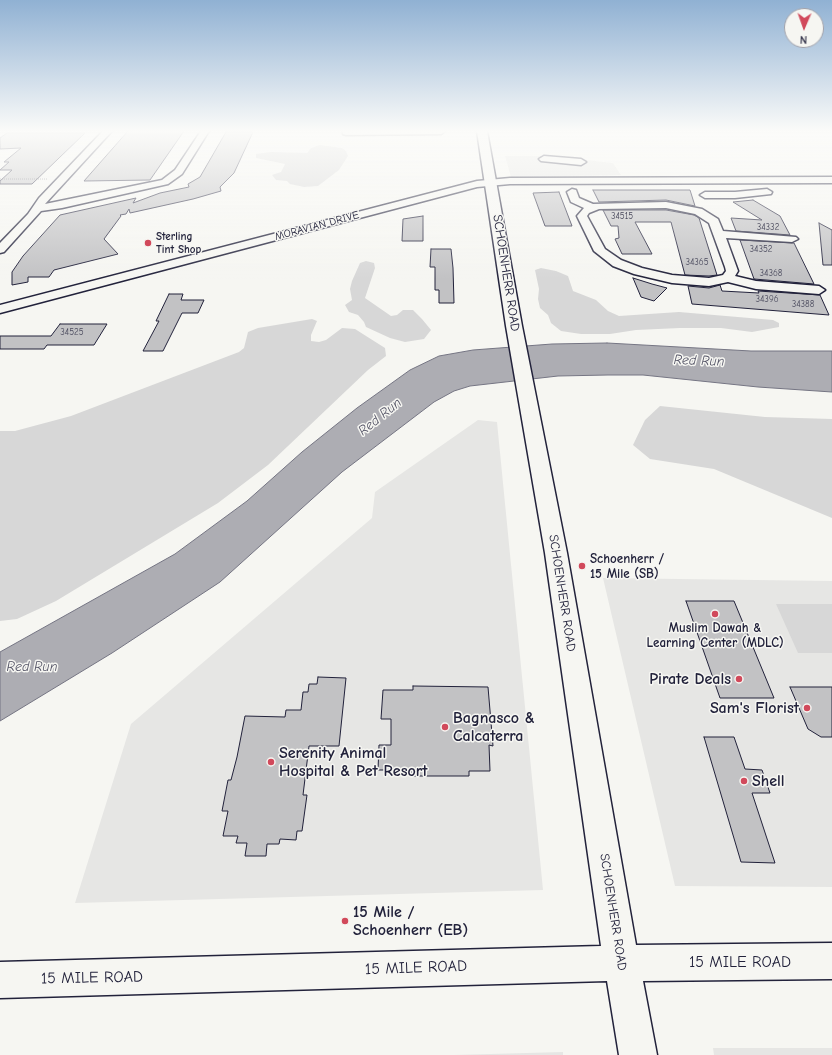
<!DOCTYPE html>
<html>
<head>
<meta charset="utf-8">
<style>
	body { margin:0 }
	#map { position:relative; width:832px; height:1055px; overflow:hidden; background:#f6f6f2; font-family:"Comic Neue",sans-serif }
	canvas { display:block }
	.north { position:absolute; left:784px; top:8px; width:40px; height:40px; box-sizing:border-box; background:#f6f6f2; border:1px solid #a1a1a9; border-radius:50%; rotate:182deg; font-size:11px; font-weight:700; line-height:16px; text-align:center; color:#22223b }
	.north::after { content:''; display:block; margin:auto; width:14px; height:18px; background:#d1495b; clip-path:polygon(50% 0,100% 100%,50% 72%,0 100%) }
</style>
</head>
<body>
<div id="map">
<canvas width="832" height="1055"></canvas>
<div class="north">N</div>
</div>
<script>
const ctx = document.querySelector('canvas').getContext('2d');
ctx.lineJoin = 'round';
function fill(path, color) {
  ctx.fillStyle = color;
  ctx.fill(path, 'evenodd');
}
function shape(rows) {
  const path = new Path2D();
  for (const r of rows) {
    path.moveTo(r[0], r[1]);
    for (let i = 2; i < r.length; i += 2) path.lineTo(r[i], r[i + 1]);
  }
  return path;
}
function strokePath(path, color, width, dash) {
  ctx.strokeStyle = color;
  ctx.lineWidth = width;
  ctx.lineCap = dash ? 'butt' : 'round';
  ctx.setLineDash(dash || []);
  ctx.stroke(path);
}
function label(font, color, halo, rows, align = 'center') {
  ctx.font = font + ' "Comic Neue",sans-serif';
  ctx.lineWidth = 3;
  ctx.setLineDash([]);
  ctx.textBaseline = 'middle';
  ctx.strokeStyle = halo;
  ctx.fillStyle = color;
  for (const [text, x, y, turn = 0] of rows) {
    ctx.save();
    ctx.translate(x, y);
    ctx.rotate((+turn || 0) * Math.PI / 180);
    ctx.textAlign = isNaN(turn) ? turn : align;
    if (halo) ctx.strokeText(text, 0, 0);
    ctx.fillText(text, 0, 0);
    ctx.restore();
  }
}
fill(shape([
	[505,156,552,156,613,163,621,175,511,177],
	[478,420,497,422,543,890,75,903,131,724,372,518,375,492],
	[603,578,832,581,832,887,675,886],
	[713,1048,832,1048,832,1055,714,1055],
	[563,1052,563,1055,454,1055]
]), '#e6e6e4');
fill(shape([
	[320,145,342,148,346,151,348,156,339,170,318,186,304,187,290,184,287,181,276,180,272,175,281,172,285,164,256,158,256,154,270,152,307,153,311,148],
	[366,261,374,263,375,268,365,298,391,316,397,315,403,310,413,310,422,319,431,330,424,339,405,342,390,338,366,327,364,322,358,315,349,312,345,305,352,300,350,289,352,281,360,263],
	[541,268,556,271,568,276,573,291,596,300,608,311,619,316,679,312,773,320,779,323,779,327,752,332,721,328,680,328,636,330,610,334,581,334,561,331,551,323,548,315,540,308,538,299,539,289,535,270],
	[312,319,317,321,311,335,311,341,319,342,326,340,342,328,355,329,385,348,386,356,368,370,268,465,218,503,56,601,17,619,0,621,0,431,15,431,71,416,239,352,244,348,248,332,258,328],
	[660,406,765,417,832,419,832,518,714,469,650,459,633,445,645,420],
	[776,604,832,604,832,653,798,653]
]), '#d7d7d7');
const water = shape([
	[607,343,751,351,832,351,832,392,758,387,643,375,608,375,558,376,470,386,454,391,434,402,342,472,220,582,112,653,0,721,0,652,175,554,247,501,302,452,357,408,410,370,439,356,473,350,552,344,607,343]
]);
fill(water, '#adadb3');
strokePath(water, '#757583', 1);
const building = shape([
	[128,131,184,131,150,180,84,181,128,131],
	[226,132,253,132,234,173,220,187,221,191,193,199,130,213,129,209,126,214,120,215,121,216,104,239,118,254,54,270,49,277,28,277,28,282,12,285,12,272,23,256,60,215,136,198,133,203,160,193,189,187,188,184,200,177,226,132],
	[7,133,85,133,32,184,0,184,0,181,12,170,0,170,9,162,4,162,21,148,0,149,0,138,7,133],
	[593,190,690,190,695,206,666,200,599,202,593,190],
	[559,192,572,226,545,226,533,193,559,192],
	[753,200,780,216,790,235,736,231,731,218,762,220,733,202,753,200],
	[603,210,666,210,694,215,699,218,717,275,709,276,685,275,671,222,635,222,652,254,622,254,615,239,619,238,618,226,611,226,603,210],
	[423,216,423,241,402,241,403,219,423,216],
	[819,223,832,230,832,265,823,265,819,223],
	[740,240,794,243,814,284,754,279,740,240],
	[431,249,451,249,453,268,454,303,439,303,439,290,435,290,435,267,430,267,431,249],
	[633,278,652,284,667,288,654,301,641,297,633,278],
	[720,285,722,291,759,293,758,291,820,295,829,315,692,304,688,286,709,288,720,285],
	[169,294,183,294,181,300,204,300,198,313,182,313,163,351,143,351,159,321,156,321,169,294],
	[60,324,107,324,94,345,47,345,44,349,0,349,0,336,51,336,60,324],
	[686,601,734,601,774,698,720,698,686,601],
	[318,677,346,678,339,746,309,746,303,795,307,795,302,831,297,831,296,840,280,839,279,844,267,844,266,856,245,856,247,843,236,843,238,836,223,836,228,811,222,811,228,780,231,780,237,757,245,716,285,717,286,710,301,710,303,692,308,692,309,684,317,684,318,677],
	[413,686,488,687,493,746,489,745,490,771,469,771,469,776,411,776,411,770,378,770,379,745,391,745,391,719,381,719,383,690,413,690,413,686],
	[790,687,832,687,832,737,821,737,808,729,790,687],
	[704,737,734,737,745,769,762,770,770,793,752,793,775,863,741,862,704,737]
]);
fill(building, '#c2c2c4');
strokePath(building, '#22223b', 1);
const minor = shape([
	[103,131,112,131,45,204,162,180,175,170,201,131,209,131,182,174,168,184,62,208,41,211,4,252,0,253,0,243,28,214,39,198,103,131],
	[343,131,445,131,441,134,346,135,343,134,343,131],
	[544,156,581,159,586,162,581,165,541,161,539,159,544,156],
	[832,177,832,183,510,184,477,187,0,313,0,305,477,181,510,178,832,177],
	[572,189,576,190,579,198,593,204,666,202,702,209,718,219,723,231,796,237,798,239,792,242,726,238,738,271,735,276,756,281,819,286,825,290,819,294,756,289,728,282,709,286,672,283,634,274,613,266,594,251,577,216,584,208,571,202,567,192,572,189],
	[666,208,695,214,709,223,725,267,726,271,723,275,709,278,672,275,642,268,621,260,605,249,587,216,589,213,599,209,666,208],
	[767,189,772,192,771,194,735,198,705,198,700,195,705,192,735,192,767,189]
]);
const major = shape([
	[477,131,487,131,522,326,567,553,636,945,832,943,832,979,643,981,657,1055,619,1055,607,981,0,998,0,962,601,946,545,553,506,326,477,131]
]);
strokePath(minor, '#22223b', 3);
strokePath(major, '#22223b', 3);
strokePath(shape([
	[0,179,47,179]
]), '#22223b', 1, [0.5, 1.5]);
fill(minor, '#f6f6f2');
fill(major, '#f6f6f2');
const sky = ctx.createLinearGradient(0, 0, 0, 279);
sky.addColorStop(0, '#90b1d3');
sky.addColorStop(0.47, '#fbfbf9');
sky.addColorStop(1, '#fbfbf900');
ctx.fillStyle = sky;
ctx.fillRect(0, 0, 832, 279);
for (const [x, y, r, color] of [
	[148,243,4,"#d1495b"],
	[582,566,4,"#d1495b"],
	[715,614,4,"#d1495b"],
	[739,679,4,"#d1495b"],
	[807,708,4,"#d1495b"],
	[445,727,4,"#d1495b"],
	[271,762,4,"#d1495b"],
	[744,781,4,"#d1495b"],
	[345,921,4,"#d1495b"]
]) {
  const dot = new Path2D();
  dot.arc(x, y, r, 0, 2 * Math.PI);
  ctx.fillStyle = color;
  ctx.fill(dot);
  strokePath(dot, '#f6f6f2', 1.5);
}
label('9px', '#4a4a5d', null, [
	["34515",622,216],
	["34332",768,227],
	["34352",761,249],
	["34365",697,262],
	["34368",771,273],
	["34396",767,299],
	["34388",803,304],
	["34525",72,332]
]);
label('11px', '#22223b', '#f6f6f2', [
	["MORAVIAN DRIVE",317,226,-15]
]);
label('bold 11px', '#22223b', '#f6f6f2', [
	["Sterling",156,237],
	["Tint Shop",156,250]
], 'left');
label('13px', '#22223b', '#f6f6f2', [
	["SCHOENHERR ROAD",506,273,81],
	["SCHOENHERR ROAD",562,593,81],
	["SCHOENHERR ROAD",613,912,81]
]);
label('bold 13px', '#22223b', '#f6f6f2', [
	["Schoenherr /",590,559],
	["15 Mile (SB)",590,574],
	["Muslim Dawah &",715,628,"center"],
	["Learning Center (MDLC)",715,643,"center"]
], 'left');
label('italic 14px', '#535365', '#f6f6f2', [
	["Red Run",699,361,2],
	["Red Run",380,417,-39],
	["Red Run",32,667]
]);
label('bold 16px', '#22223b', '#f6f6f2', [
	["Pirate Deals",731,679,"right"],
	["Sam's Florist",799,708,"right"],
	["Bagnasco &",453,718],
	["Calcaterra",453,736],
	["Serenity Animal",279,753],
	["Hospital & Pet Resort",279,771],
	["Shell",752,781],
	["15 Mile /",353,912],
	["Schoenherr (EB)",353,930]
], 'left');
label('16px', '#22223b', '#f6f6f2', [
	["15 MILE ROAD",740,962],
	["15 MILE ROAD",416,968,-2],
	["15 MILE ROAD",92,978,-1]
]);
</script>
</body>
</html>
